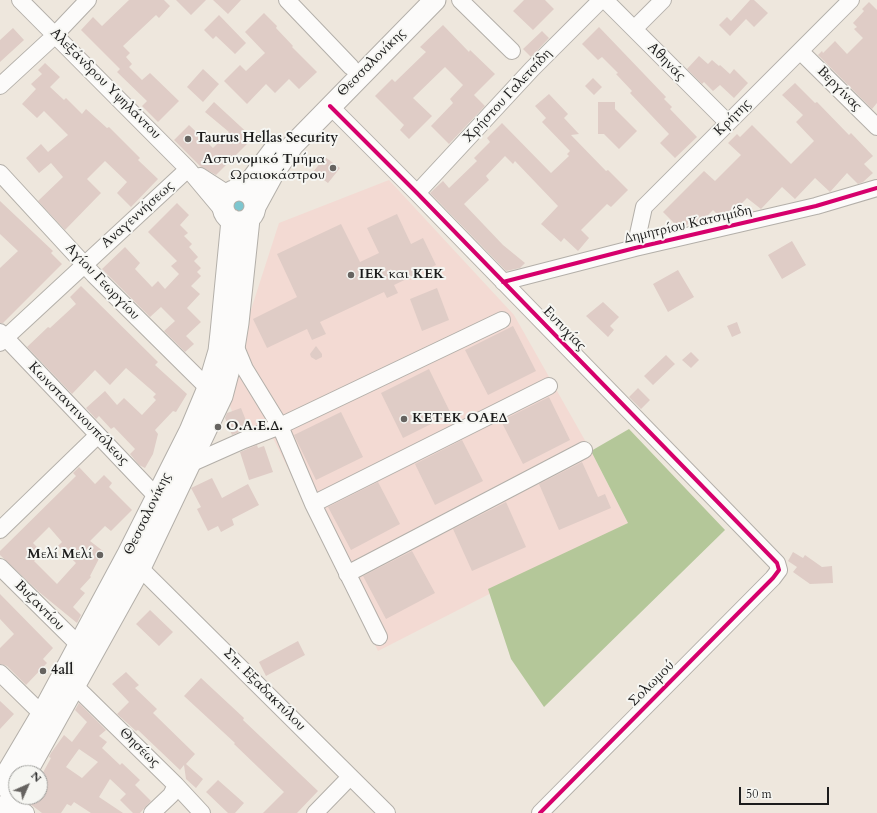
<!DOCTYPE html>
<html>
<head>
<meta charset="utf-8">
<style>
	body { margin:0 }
	#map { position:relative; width:877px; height:813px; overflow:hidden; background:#eee7dd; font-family:Cardo,serif }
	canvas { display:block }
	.north { position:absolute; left:8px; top:765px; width:40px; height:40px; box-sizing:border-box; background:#f6f6f2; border:1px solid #9f9f9c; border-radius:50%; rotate:45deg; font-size:11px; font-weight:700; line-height:16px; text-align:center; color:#1c1c1c }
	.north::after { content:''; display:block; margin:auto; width:14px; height:18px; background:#666360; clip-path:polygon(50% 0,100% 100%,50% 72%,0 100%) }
	.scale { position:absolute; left:739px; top:787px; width:90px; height:18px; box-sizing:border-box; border:2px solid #1c1c1c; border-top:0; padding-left:5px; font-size:12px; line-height:14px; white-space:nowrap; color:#1c1c1c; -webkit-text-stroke:3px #f6f6f2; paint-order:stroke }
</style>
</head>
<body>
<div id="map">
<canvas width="877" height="813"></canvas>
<div class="north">N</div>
<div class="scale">50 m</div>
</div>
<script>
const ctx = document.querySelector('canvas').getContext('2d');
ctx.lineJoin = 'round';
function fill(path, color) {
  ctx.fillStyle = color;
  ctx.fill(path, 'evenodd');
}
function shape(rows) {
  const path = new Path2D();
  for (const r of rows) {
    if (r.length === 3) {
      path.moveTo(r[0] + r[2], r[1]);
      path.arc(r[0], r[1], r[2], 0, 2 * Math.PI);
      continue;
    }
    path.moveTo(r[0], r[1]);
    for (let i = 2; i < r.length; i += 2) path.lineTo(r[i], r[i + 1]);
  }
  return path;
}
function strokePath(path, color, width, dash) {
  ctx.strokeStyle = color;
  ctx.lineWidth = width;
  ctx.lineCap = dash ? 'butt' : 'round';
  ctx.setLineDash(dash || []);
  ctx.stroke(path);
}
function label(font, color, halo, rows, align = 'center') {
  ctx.font = font + ' Cardo,serif';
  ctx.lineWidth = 4;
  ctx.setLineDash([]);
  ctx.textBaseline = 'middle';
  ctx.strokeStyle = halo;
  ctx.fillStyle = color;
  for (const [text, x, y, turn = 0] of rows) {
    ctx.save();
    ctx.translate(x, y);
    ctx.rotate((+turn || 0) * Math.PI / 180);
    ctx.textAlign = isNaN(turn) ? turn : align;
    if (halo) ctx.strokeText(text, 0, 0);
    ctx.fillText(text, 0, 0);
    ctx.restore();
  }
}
fill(shape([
	[389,180,514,315,591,451,628,523,378,651,273,438,247,449,228,401,248,319,279,223]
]), '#f3dad3');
fill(shape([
	[629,429,725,530,544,707,511,659,488,589,628,523,591,451]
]), '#b4c799');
fill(shape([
	[241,204,8]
]), '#7dc6cf');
fill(shape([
	[129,0,164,0,170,6,159,18,156,15,123,46,130,53,126,57,132,64,129,67,142,80,150,73,179,101,158,122,142,106,147,101,117,72,120,69,81,30,93,17,102,26],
	[176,0,206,0,191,15],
	[213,0,241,0,228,14],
	[524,0,545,0,554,9,533,30,513,11],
	[750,0,754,0,768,13,754,27,746,19,730,36,719,25,727,17,731,21],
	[869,2,877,10,877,103,872,109,818,55,822,51,823,53,835,41,847,54,863,38,854,29,857,27,853,23,864,11,862,9],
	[264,13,277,26,276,28,293,46,292,47,317,72,299,89,289,79,275,93,266,84,247,104,224,81,240,65,246,71,265,53,245,32],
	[219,15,246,43,235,54,216,36,213,39,204,30],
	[443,25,469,52,470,50,495,74,474,95,485,106,449,144,431,126,453,103,450,99,463,85,445,67,413,98,432,116,409,139,400,130,404,125,375,96,392,79,395,82,426,52,420,47],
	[599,27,666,97,664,99,672,107,670,109,697,137,675,158,660,143,669,134,630,93,632,91,616,74,618,73,602,57,598,60,582,44],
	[13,28,24,40,0,62,0,40],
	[542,31,549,38,531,57,523,49],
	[699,56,708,64,712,60,719,66,720,65,730,74,734,69,748,83,734,98,720,85,713,91,704,82,702,84,687,69],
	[45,63,60,77,50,87,64,100,66,98,82,114,86,109,107,128,109,127,140,158,138,160,158,179,131,207,117,193,127,182,105,161,87,179,101,193,65,230,38,201,63,177,51,163,39,173,26,158,41,144,48,152,68,135,44,111,37,118,22,104,36,89,31,84,42,74,38,70],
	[203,69,219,84,203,102,187,87],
	[593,78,602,87,594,95,585,86],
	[795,83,815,103,817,102,849,135,851,133,873,156,864,164,873,173,863,182,858,184,847,173,830,192,815,178,795,199,782,187,761,209,747,198,733,212,732,210,724,218,721,218,713,210,700,223,697,224,692,220,686,226,679,228,663,212,704,171,715,181,741,155,728,143,737,134,740,137,752,125,791,164,814,141,796,122,803,115,782,95],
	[549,94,568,114,564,118,579,134,571,135,606,171,608,170,628,190,611,207,607,204,581,230,589,238,578,251,564,238,561,242,541,224,558,206,515,161,513,164,505,156,486,176,489,180,464,204,503,245,525,263,520,268,506,271,430,193,443,181,449,188,477,161,474,158,490,142,487,138,502,123,551,173,569,156,567,154,570,151,542,122,546,118,535,106],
	[214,102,253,138,216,175,201,167,174,140,189,125,213,148,229,132,205,112],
	[598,102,615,102,615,109,637,131,619,149,604,134,598,134],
	[325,157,340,168,328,183,313,172],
	[0,201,53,251,51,253,62,264,3,323,0,323,0,268,18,251,0,234],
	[177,203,189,215,180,225,188,233,184,236,192,244,189,247,198,257,194,261,201,268,197,272,201,276,191,286,200,294,187,308,201,322,186,336,194,344,185,352,164,331,175,321,161,307,150,317,102,269,125,247,140,263,135,269,152,287,158,281,165,289,179,274,171,266,177,261,148,232],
	[397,214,411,244,423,238,436,265,394,285,398,293,387,298,384,292,320,322,326,334,312,340,307,329,267,348,253,319,297,297,277,254,341,224,360,262,379,253,367,228],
	[792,241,806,265,782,279,768,255],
	[678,270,694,297,668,312,653,284],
	[81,286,158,362,155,365,187,394,176,412,173,411,155,430,158,434,153,454,145,468,139,465,130,454,135,449,114,427,111,429,99,416,96,419,86,408,105,391,117,405,124,398,142,415,156,400,153,397,156,394,126,368,110,385,95,370,72,394,27,347,48,327,50,328,76,304,70,297],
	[437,288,449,320,422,331,410,299],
	[603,302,619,317,610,326,614,330,608,337,586,316],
	[737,322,741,333,732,337,727,326],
	[513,326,536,371,488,395,465,350],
	[316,346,322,354,322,357,316,360,311,357,310,354],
	[691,352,699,360,691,368,682,360],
	[666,355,675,364,653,385,644,376],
	[429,369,451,414,403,438,381,393],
	[638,388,650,400,641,409,629,397],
	[549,397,570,440,523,464,501,421],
	[241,408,249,428,232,435,225,418,227,413],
	[341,412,363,457,316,480,294,435],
	[462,440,483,481,435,505,415,464],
	[257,445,258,448,264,446,273,472,249,480,240,452],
	[582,462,598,497,605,494,611,508,559,530,539,484],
	[79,467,95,484,104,475,112,483,109,487,132,510,111,531,105,526,90,541,103,551,90,576,91,577,80,589,85,593,73,607,81,615,77,623,39,592,0,555,0,551,76,476,73,473],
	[49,527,62,542,58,546,76,563,57,584,34,561,43,553,33,543],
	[212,478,222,498,248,484,259,505,232,519,234,525,221,532,218,526,208,531,197,509,201,507,191,488],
	[378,482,400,524,351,550,328,507],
	[506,502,526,547,472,571,453,529],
	[412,551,435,593,386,619,363,576],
	[793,552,803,558,805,555,822,567,832,566,833,583,810,584,793,572,797,567,788,561],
	[0,594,53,648,43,659,47,663,26,685,7,666,0,664,0,648,14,634,0,619],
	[150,610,173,632,159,646,136,624],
	[298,641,305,655,266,676,259,662],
	[126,672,139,685,135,688,157,709,153,713,195,754,186,764,203,779,196,788,186,779,184,765,180,770,138,730,136,731,117,714,129,702,112,684],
	[201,678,244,718,243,720,318,791,297,813,263,813,284,792,234,744,235,743,184,696],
	[0,701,14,714,0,729],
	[79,703,106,730,99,736,107,742,102,748,120,765,122,763,140,780,135,785,151,801,140,813,133,813,120,800,126,794,110,779,99,797,123,813,91,813,74,802,71,806,67,804,61,813,42,813,29,803,33,797,40,797,40,778,51,758,49,757,51,753,64,735,72,742,87,722,75,710],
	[79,749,98,762,82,778,66,767],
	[218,780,244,803,235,813,228,813,206,792]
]), '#dfccc6');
const minor = shape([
	[20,0,188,169,224,212],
	[287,0,351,67],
	[460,0,512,51],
	[605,0,728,123],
	[634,29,663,0],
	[800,51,877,127],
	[0,86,51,39,88,0],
	[330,106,417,193,777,563,779,570,773,578,540,813],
	[0,173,94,275,208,388],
	[200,176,228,194],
	[417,193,532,69,601,0],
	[635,248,644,207,851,0],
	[503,282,635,248,816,206,877,188],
	[0,332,156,496],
	[0,343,188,169],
	[235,345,245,369,280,426,313,504,379,637],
	[190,464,244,440,280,426,502,320],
	[313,504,549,386],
	[0,530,98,435],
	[0,567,79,645],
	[140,568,387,813],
	[347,574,584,450],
	[0,673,42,714],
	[74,685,176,785,202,813],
	[10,801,26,813],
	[152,813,171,795,176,785],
	[315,813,350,777]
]);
const major = shape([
	[239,206,16],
	[244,190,274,150],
	[256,205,274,172,293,145,435,0],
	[26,773,140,568,222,396,233,354,238,323,249,219],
	[0,785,42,714,128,554,190,431,208,388,219,351,221,333,232,220],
	[3,813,16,790]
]);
strokePath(minor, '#b3afa9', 18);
strokePath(major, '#b3afa9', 23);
strokePath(minor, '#fcfbfa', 16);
strokePath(major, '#fcfbfa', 21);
strokePath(shape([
	[330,106,417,193,777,563,779,570,773,578,540,813],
	[503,282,635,248,816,206,877,188]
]), '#d6006c', 4);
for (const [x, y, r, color] of [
	[188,139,4,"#666360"],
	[333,168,4,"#666360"],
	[351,275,4,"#666360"],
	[404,419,4,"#666360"],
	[218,427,4,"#666360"],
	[100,555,4,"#666360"],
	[43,671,4,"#666360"]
]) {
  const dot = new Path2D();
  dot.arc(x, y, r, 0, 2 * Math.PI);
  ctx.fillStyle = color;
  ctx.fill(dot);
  strokePath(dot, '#f6f6f2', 1.5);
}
label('14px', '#1c1c1c', '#f6f6f2', [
	["Αθηνάς",666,62,45],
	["Θεσσαλονίκης",372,63,-45],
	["Αλεξάνδρου Υψηλάντου",105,84,45],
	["Βεργίνας",839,89,45],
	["Χρήστου Γαλετσίδη",508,96,-47],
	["Κρήτης",733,118,-45],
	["Αναγεννήσεως",138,215,-42],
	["Δημητρίου Κατσιμίδη",688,225,-13],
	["Αγίου Γεωργίου",102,282,46],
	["Ευτυχίας",564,329,46],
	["Κωνσταντινουπόλεως",78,414,46],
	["Θεσσαλονίκης",148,514,-64],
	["Βυζαντίου",39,606,45],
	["Σολωμού",652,684,-45],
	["Σπ. Εξαδακτύλου",264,690,45],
	["Θησέως",139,748,44]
]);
label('bold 14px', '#1c1c1c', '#f6f6f2', [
	["Taurus Hellas Security",196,139],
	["Αστυνομικό Τμήμα",325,160,"right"],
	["Ωραιοκάστρου",325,176,"right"],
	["ΙΕΚ και ΚΕΚ",359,275],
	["ΚΕΤΕΚ ΟΑΕΔ",412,419],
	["Ο.Α.Ε.Δ.",226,427],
	["Μελί Μελί",92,555,"right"],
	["4all",51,671]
], 'left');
</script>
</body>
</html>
